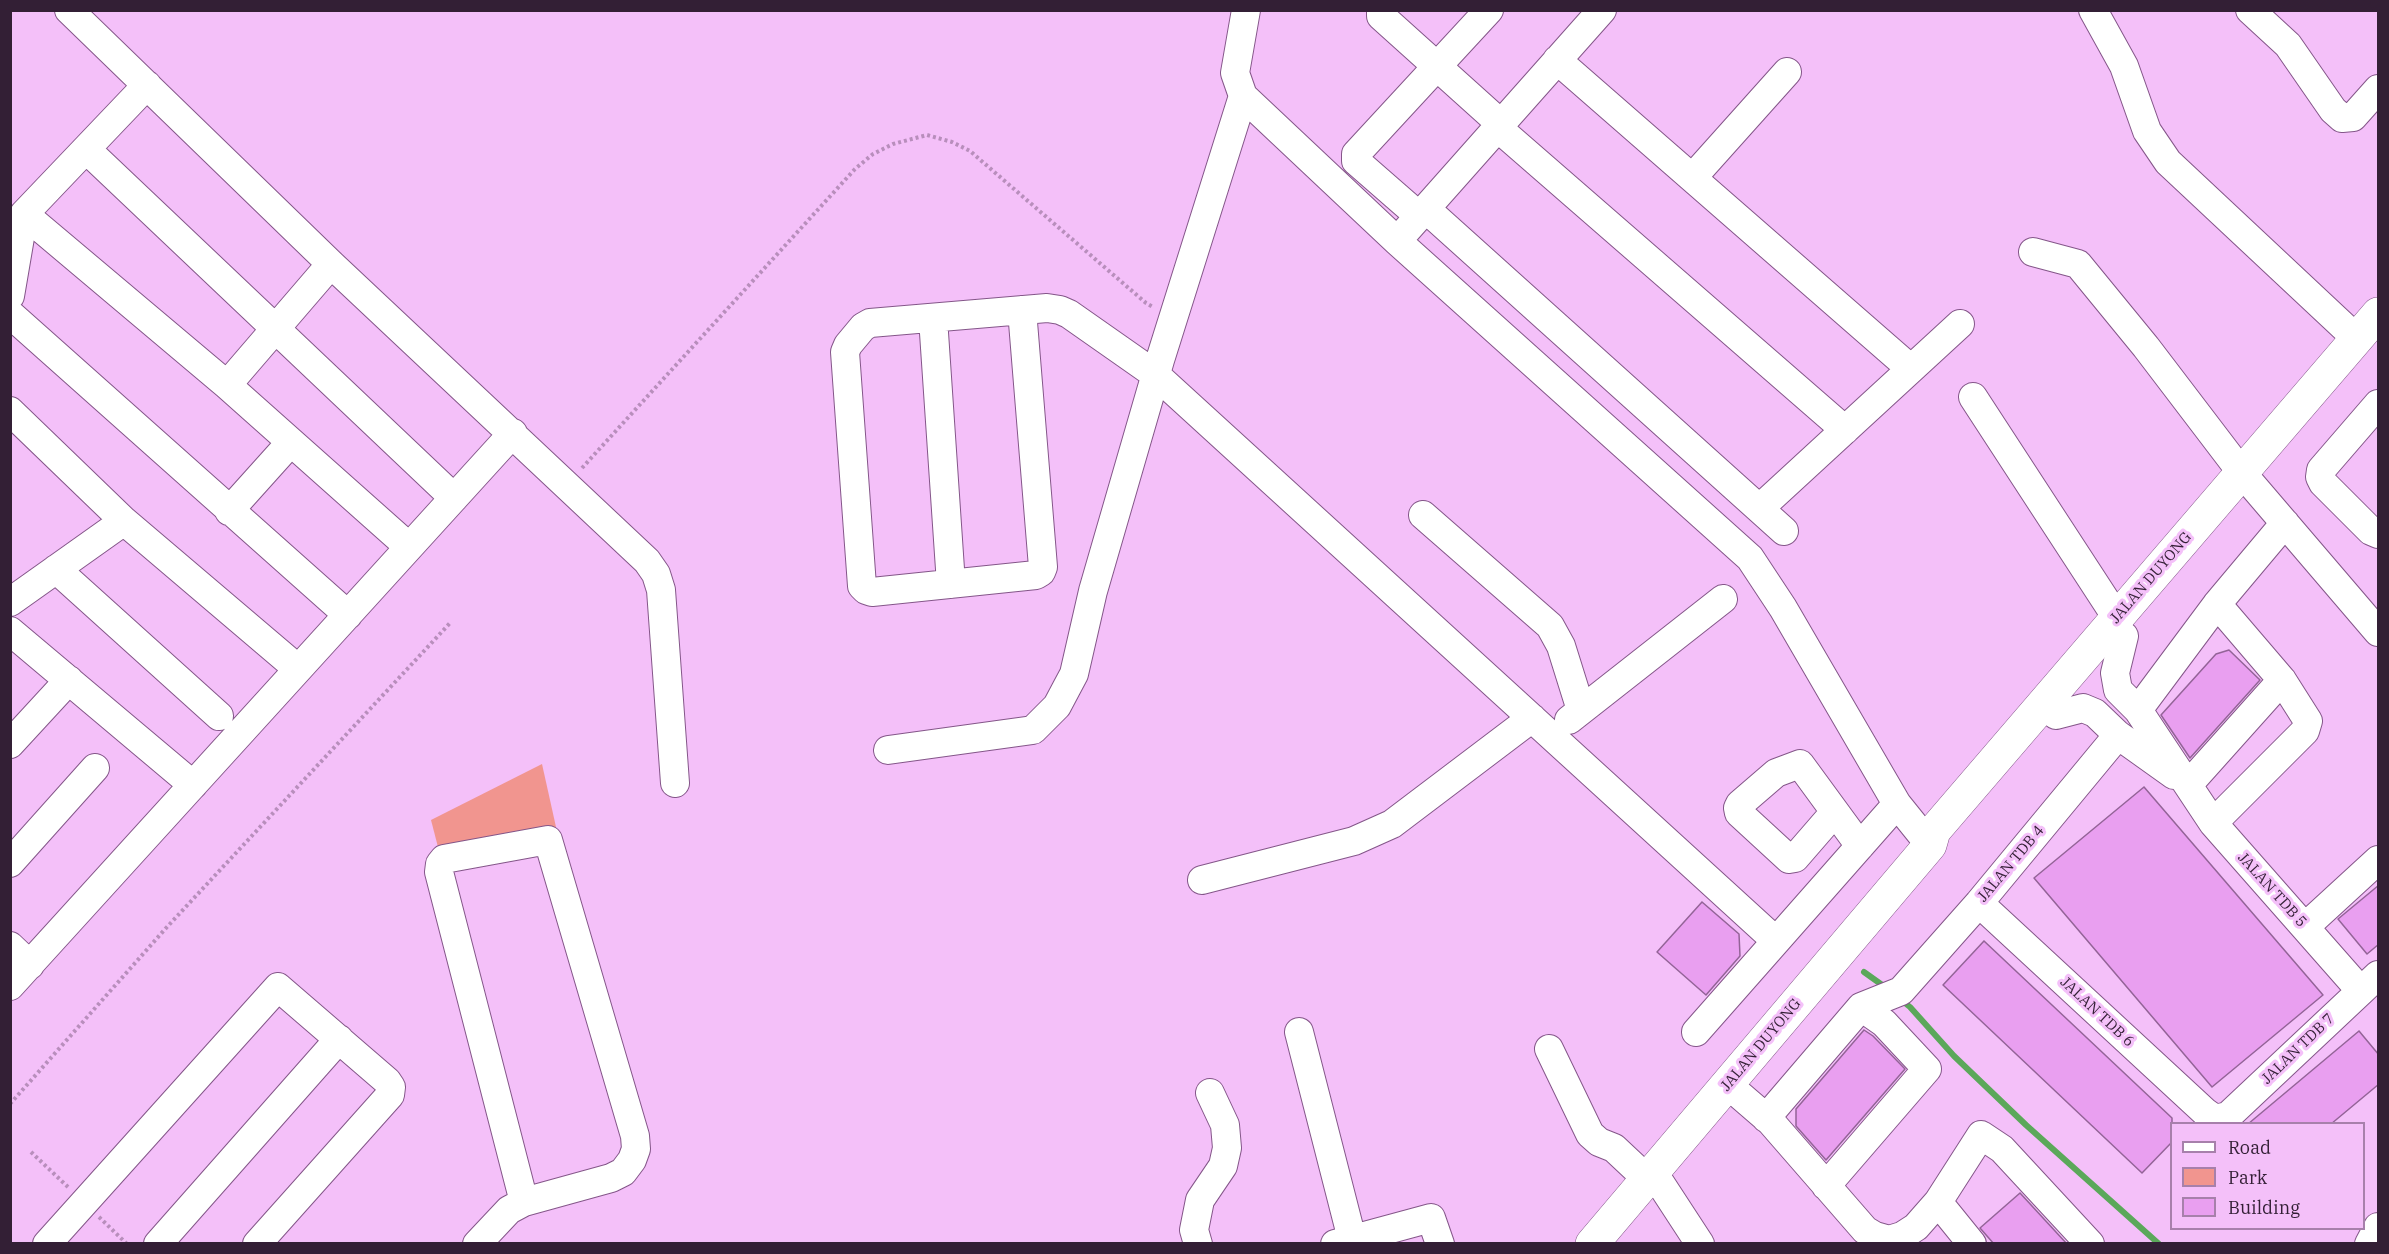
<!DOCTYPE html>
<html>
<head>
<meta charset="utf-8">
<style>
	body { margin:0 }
	#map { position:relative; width:2389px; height:1254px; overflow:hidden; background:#f4c0f9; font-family:"IBM Plex Serif",serif }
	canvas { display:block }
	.frame { position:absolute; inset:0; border:12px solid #331f35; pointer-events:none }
	.legend { position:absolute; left:2170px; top:1122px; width:195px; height:108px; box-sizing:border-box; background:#f4c0f9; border:2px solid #a780ab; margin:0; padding:8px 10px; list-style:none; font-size:18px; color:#331f35 }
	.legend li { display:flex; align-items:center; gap:12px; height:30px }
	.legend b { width:30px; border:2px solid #a780ab }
</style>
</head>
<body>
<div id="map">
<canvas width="2389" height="1254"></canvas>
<div class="frame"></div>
<ul class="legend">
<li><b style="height:8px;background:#fff"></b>Road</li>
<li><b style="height:16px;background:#f1958f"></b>Park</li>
<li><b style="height:16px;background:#e99ff0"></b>Building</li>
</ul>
</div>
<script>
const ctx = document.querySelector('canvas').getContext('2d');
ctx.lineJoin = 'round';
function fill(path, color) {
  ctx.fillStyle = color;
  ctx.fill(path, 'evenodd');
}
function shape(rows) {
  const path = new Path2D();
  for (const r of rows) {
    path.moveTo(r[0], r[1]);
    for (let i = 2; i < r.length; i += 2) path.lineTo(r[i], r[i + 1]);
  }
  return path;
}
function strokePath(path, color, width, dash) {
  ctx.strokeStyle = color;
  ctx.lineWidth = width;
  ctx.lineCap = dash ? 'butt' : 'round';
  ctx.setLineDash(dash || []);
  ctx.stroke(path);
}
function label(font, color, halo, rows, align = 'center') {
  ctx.font = font + ' "IBM Plex Serif",serif';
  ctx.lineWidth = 6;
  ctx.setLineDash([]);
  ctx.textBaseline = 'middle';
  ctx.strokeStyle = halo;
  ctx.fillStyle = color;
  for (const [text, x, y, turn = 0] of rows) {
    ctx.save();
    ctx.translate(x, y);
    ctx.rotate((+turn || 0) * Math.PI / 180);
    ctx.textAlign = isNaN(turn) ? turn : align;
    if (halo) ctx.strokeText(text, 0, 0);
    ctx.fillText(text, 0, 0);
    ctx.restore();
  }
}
fill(shape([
	[542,764,556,827,439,851,431,820]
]), '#f1958f');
strokePath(shape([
	[1864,972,1885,987],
	[1900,999,1910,1007,1954,1056,2026,1125,2159,1244]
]), '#5ba85a', 6);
const building = shape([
	[2229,650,2260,680,2190,758,2161,715,2216,654,2229,650],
	[2144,787,2323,995,2212,1087,2034,878,2144,787],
	[2379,885,2379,944,2367,954,2338,919,2379,885],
	[1702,902,1739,934,1740,956,1706,995,1657,952,1702,902],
	[1984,941,2172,1118,2172,1142,2142,1173,1943,985,1984,941],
	[1864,1030,1873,1036,1905,1069,1826,1160,1796,1126,1796,1109,1864,1030],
	[2359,1031,2379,1055,2379,1084,2331,1124,2248,1124,2359,1031],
	[2020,1193,2067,1244,1994,1244,1980,1228,2020,1193]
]);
fill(building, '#e99ff0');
strokePath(building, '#936397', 1.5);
const minor = shape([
	[69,10,331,264,647,561,656,574,661,590,675,783],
	[1246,10,1235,73,1243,96,1397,241,1750,558,1783,608,1897,804,1930,845],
	[1381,10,1381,16,1501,124],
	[2093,10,2124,66,2147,131,2168,162,2357,339],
	[2250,10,2288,45,2333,110,2342,118,2353,117,2378,89],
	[1557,60,1911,369],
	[1498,128,1845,430],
	[87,150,454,498],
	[1693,177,1787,72],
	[1426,209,1784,531],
	[24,214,227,385,409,547],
	[1419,216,1356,161,1356,154,1489,10],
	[1397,241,1602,10],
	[2033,252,2078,264,2146,347,2242,473,2378,632],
	[10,296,24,214,147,85],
	[1022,310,1043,567,1041,572,1036,575,872,592,866,590,862,586,845,352,848,345,863,327,870,323,1047,308,1060,310,1069,314,1156,375,1776,941],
	[10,314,348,615],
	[933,318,951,584],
	[227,385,331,264],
	[1973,397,2117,618],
	[2378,404,2321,470,2320,477,2323,483,2371,531,2378,534],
	[10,411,124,521,298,669],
	[1760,508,1960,324],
	[229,511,291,442],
	[1423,515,1550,626,1561,646,1581,710],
	[56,569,219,716],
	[10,602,124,521],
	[10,631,193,785],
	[2124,636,2115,673,2118,690,2138,710,2213,823,2360,990],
	[2138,710,2217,604,2285,523],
	[2056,715,2083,708,2095,713,2118,735,2174,775],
	[1569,720,1723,599],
	[10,744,69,680],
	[888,750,1033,730,1057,706,1066,689,1074,674,1093,591,1160,360,1243,96],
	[2188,785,2282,680],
	[1834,813,1795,858,1789,859,1739,813,1738,808,1740,804,1776,773,1800,764,1860,846],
	[2213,823,2305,731,2308,721,2282,680,2217,604],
	[10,863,95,768],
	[1202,880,1354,841,1392,824,1532,718],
	[1979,903,2205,1112,2215,1119,2228,1116,2378,975],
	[2305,927,2378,860],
	[10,946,30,965],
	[10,986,513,433],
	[1299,1032,1352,1239],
	[1696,1032,1897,804],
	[1549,1049,1590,1134,1599,1142,1614,1148,1647,1179],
	[1727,1084,1771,1122,1865,1230,1875,1236,1889,1240,1902,1236,1916,1227,1938,1202,1981,1135,2002,1149,2090,1244],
	[1766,1118,1861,1007,1901,991,1979,903,2118,735],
	[1653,1172,1700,1244],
	[1826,1186,1927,1069,1884,1023,1861,1007],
	[1938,1202,1972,1244],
	[47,1244,278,987,387,1081,391,1087,390,1095,257,1244],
	[158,1244,339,1039],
	[477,1244,509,1210,524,1202,611,1178,623,1172,632,1160,636,1149,635,1136,548,840,444,859,440,864,439,872,524,1202],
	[1198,1244,1194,1230,1200,1200,1223,1166,1227,1148,1225,1125,1210,1093],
	[1335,1244,1431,1218,1440,1244],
	[2369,1244,2378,1227]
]);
const major = shape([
	[1592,1244,1930,845,1934,831,2378,314]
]);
strokePath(minor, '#845689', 30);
strokePath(major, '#845689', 34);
strokePath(shape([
	[582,468,855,169,873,154,893,144,927,135,952,142,970,151,1146,303,1153,307],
	[10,1104,167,927,451,622],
	[31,1152,68,1187],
	[99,1217,127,1244]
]), '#b88ebc', 4, [3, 3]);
strokePath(minor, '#fff', 28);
strokePath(major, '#fff', 33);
label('15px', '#331f35', '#f4c0f9', [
	["JALAN DUYONG",2151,578,-49],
	["JALAN TDB 4",2011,864,-50],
	["JALAN TDB 5",2272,890,48],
	["JALAN TDB 6",2097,1012,43],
	["JALAN DUYONG",1761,1045,-50],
	["JALAN TDB 7",2298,1049,-44]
]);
</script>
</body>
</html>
